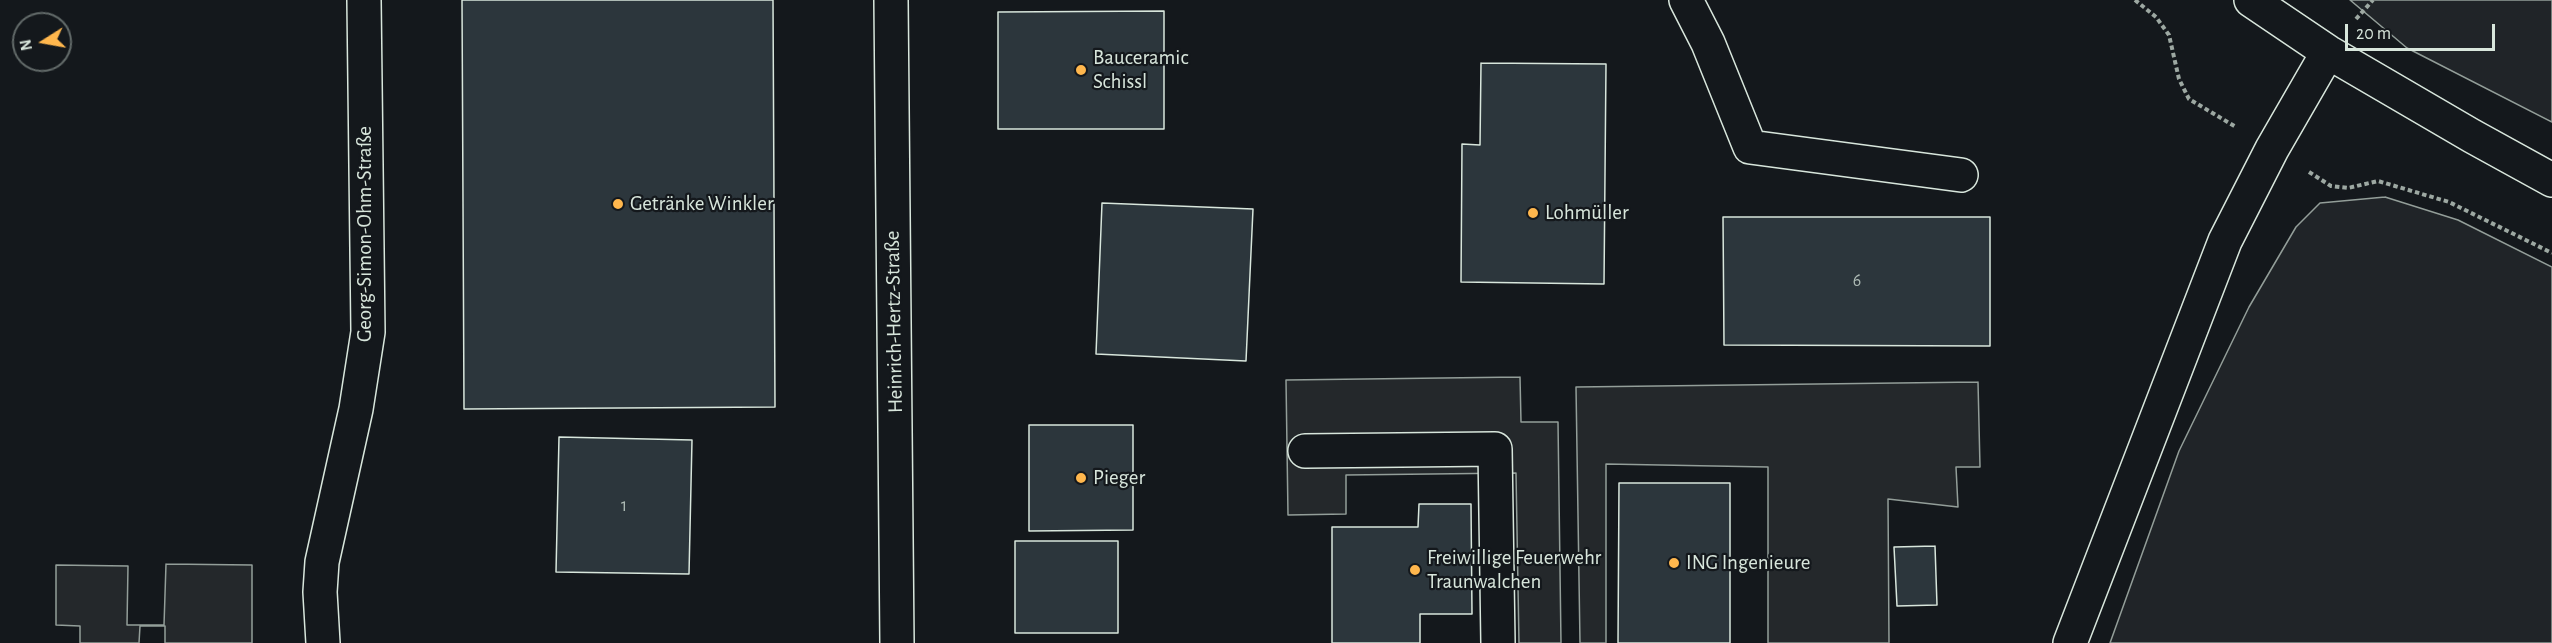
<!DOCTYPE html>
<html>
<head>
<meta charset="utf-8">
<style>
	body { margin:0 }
	#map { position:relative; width:2552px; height:643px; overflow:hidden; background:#14181c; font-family:"Alegreya Sans",sans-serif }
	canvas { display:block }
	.north { position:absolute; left:12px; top:12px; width:60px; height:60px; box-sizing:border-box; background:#14181c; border:2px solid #626a69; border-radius:50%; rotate:259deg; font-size:16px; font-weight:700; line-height:24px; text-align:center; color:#d8e6dc }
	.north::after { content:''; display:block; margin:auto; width:21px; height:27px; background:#ffb74d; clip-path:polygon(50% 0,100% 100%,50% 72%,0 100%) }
	.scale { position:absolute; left:2345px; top:24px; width:150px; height:27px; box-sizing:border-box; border:3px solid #d8e6dc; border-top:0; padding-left:8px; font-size:18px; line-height:21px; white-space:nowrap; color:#d8e6dc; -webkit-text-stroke:4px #14181c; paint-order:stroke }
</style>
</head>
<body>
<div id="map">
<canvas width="2552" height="643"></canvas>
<div class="north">N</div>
<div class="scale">20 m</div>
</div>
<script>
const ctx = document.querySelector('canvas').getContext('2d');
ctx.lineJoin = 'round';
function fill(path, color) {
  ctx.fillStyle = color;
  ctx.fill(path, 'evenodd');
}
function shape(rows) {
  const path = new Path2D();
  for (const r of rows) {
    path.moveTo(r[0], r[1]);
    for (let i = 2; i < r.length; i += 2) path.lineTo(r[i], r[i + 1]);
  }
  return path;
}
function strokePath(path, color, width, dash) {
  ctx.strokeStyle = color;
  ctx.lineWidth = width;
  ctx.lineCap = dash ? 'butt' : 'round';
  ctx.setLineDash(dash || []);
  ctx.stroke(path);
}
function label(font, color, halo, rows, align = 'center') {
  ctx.font = font + ' "Alegreya Sans",sans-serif';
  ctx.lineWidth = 4.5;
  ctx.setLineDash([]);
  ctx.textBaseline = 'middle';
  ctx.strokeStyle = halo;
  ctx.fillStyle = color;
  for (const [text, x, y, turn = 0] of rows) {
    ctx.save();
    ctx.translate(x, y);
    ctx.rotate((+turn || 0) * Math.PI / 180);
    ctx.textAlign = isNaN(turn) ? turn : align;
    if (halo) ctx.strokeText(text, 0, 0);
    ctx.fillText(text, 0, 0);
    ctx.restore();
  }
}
const green = shape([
	[2350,0,2552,0,2552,122,2407,48,2350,0],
	[2385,197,2458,220,2552,267,2552,643,2110,643,2179,451,2249,307,2296,227,2320,203,2385,197]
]);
fill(green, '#202428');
strokePath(green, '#939e99', 1.5);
const parking = shape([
	[1520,377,1521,422,1558,422,1561,643,1519,643,1516,473,1346,475,1346,514,1288,515,1286,380,1520,377],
	[1978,382,1980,467,1956,467,1958,507,1888,499,1889,643,1768,643,1768,467,1606,464,1606,643,1580,643,1576,387,1978,382],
	[166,564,252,565,252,643,165,643,165,626,140,626,139,643,80,643,80,626,56,625,56,565,128,566,127,625,164,625,166,564]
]);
fill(parking, '#24282b');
strokePath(parking, '#939e99', 1.5);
const building = shape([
	[462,0,773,0,775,407,464,409,462,0],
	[1164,11,1164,129,998,129,998,12,1164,11],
	[1481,63,1606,64,1604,284,1461,282,1462,144,1480,145,1481,63],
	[1102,203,1253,209,1246,361,1096,354,1102,203],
	[1723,217,1990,217,1990,346,1724,345,1723,217],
	[1029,425,1133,425,1133,530,1029,531,1029,425],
	[559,437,692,440,689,574,556,572,559,437],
	[1619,483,1730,483,1730,643,1618,643,1619,483],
	[1419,504,1471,504,1472,614,1420,614,1420,643,1332,643,1332,527,1418,527,1419,504],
	[1015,541,1118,541,1118,633,1015,633,1015,541],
	[1935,546,1937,605,1897,606,1894,547,1935,546]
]);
fill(building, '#2c363c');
strokePath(building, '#d8e6dc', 1.5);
const minor = shape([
	[891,0,897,643],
	[1686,0,1708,43,1750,147,1961,175],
	[2251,0,2328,52,2472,136,2552,180],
	[1305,451,1495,449,1498,643],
	[323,643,320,592,322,562,356,409,368,332,364,0],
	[2070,643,2225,241,2272,149,2328,52]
]);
strokePath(minor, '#d8e6dc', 36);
strokePath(shape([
	[2135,0,2156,17,2169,35,2179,79,2189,99,2236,127],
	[2356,19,2373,0],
	[2309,172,2331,186,2348,188,2378,181,2449,202,2552,253]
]), '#9da8a2', 4, [4.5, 3]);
strokePath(minor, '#14181c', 33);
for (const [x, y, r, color] of [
	[1081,70,6,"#ffb74d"],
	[618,204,6,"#ffb74d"],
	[1533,213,6,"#ffb74d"],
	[1081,478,6,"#ffb74d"],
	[1674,563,6,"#ffb74d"],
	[1415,570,6,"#ffb74d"]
]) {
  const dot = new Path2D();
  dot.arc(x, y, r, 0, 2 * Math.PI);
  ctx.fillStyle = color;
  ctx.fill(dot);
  strokePath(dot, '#14181c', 2);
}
label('18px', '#adbab4', null, [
	["6",1857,281],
	["1",624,506]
]);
label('21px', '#d8e6dc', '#14181c', [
	["Bauceramic",1093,58],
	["Schissl",1093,82],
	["Getränke Winkler",630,204],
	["Lohmüller",1545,213],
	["Pieger",1093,478],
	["Freiwillige Feuerwehr",1427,558],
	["Traunwalchen",1427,582],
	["ING Ingenieure",1686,563]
], 'left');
label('21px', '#d8e6dc', '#14181c', [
	["Georg-Simon-Ohm-Straße",365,234,-90],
	["Heinrich-Hertz-Straße",894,322,-91]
]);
</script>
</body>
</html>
